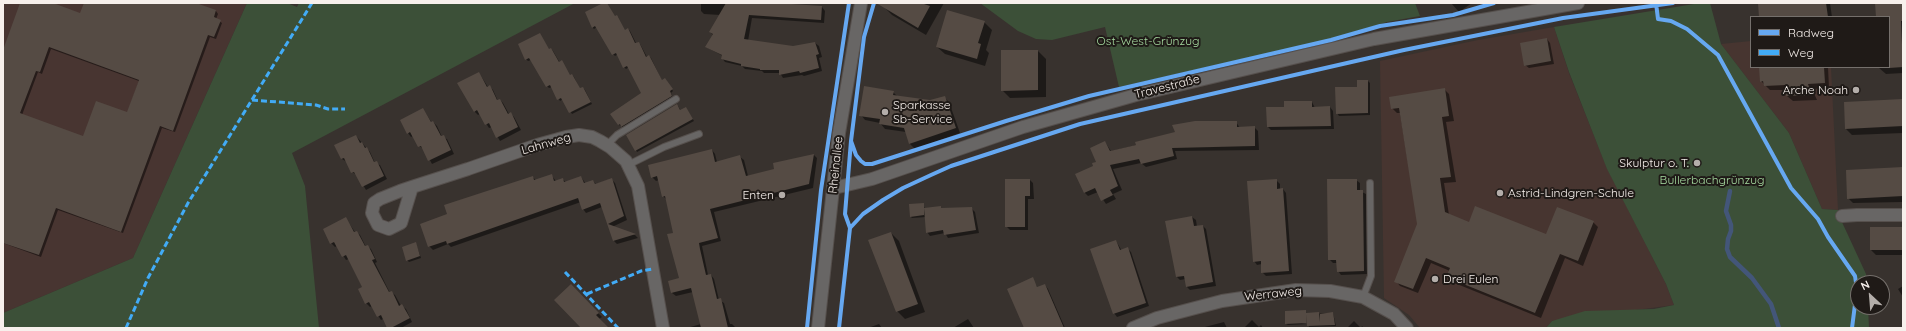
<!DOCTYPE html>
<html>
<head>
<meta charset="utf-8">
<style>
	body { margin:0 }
	#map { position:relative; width:1906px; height:331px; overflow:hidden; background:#38322e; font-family:Quicksand,sans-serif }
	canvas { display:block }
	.frame { position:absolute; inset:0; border:4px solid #f7f0ec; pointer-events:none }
	.legend { position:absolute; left:1750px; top:16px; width:140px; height:52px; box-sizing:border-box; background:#1f1a17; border:1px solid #75706c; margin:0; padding:5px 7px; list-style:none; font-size:12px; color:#f7f0ec }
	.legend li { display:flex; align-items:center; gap:8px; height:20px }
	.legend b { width:20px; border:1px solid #75706c }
	.north { position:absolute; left:1850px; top:275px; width:40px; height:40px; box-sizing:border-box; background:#1f1a17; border:1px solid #75706c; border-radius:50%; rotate:334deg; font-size:11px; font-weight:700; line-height:16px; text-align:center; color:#f7f0ec }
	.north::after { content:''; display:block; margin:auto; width:14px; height:18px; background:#b4aeaa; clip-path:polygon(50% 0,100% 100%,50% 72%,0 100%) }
</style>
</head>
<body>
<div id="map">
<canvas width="1906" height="331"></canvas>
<div class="frame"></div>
<ul class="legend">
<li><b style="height:5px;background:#66a8f1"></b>Radweg</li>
<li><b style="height:5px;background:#42abf6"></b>Weg</li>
</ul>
<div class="north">N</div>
</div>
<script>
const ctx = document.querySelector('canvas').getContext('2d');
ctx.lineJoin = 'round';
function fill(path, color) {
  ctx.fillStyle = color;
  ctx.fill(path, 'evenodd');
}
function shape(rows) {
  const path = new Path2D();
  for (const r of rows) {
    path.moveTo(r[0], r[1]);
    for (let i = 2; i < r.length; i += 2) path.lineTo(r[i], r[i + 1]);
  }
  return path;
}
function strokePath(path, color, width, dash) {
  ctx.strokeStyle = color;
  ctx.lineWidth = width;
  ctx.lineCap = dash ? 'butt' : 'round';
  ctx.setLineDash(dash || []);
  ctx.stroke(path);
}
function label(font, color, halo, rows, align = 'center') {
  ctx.font = font + ' Quicksand,sans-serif';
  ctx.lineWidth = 4;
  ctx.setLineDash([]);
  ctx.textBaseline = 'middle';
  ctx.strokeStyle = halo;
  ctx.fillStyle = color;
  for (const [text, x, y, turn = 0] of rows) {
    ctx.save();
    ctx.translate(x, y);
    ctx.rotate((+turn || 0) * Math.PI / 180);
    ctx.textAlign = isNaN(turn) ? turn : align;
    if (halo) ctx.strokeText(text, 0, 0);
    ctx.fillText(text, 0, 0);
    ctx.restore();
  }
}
fill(shape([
	[3,3,247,3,133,258,3,313]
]), '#483531');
fill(shape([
	[1554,27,1569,73,1607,168,1666,284,1674,305,1552,321,1546,328,1420,328,1409,315,1384,298,1380,61,1478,40],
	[1751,41,1751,67,1831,67,1838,210,1822,209,1789,133,1721,44]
]), '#473530');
fill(shape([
	[247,3,287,3,297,7,299,3,575,3,292,153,305,186,319,328,3,328,3,313,133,258],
	[980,3,1415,3,1420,16,1387,22,1335,38,1119,87,1105,27,1052,40,1036,39,1018,31],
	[1700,3,1710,3,1721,44,1789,133,1822,209,1838,210,1841,220,1866,274,1866,283,1858,283,1858,307,1868,307,1869,328,1546,328,1552,321,1585,311,1654,309,1674,305,1666,284,1607,169,1569,72,1554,27]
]), '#3c5038');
fill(shape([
	[21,3,50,3,81,14,85,3,193,3,216,11,218,14,216,19,222,23,216,39,210,37,175,132,162,128,123,233,58,210,41,257,3,243,3,52],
	[51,49,139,81,127,114,83,137,22,115,38,72,42,74],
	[606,3,615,17,618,17,625,31,628,29,630,31,636,43,640,44,647,57,649,56,651,58,662,81,666,80,673,91,671,93,673,98,624,128,619,125,642,93,629,67,626,69,624,67,618,54,615,56,613,54,597,27,594,29,592,27],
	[701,3,762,3,822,7,825,11,824,23,752,18,748,41,793,47,815,43,819,46,822,57,819,58,822,71,804,76,802,75,783,78,780,73,764,73,762,71,745,69,742,66,725,62,722,58,723,56,706,47,713,35,710,32,720,15,704,14,701,11],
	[886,3,944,3,926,35,892,15,884,7],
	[1451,3,1472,3,1459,12],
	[1759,3,1830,3,1832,17,1760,17],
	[1876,3,1903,3,1903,73,1886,74,1879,68,1889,67,1889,17,1877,17],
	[984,22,992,30,986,50,989,53,985,66,945,54,937,47],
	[540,35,549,50,551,49,553,51,560,63,562,62,570,76,572,75,574,77,580,89,583,88,585,90,592,104,572,114,563,99,560,101,552,87,549,88,547,86,531,60,528,61,526,59],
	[1547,39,1550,43,1554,64,1529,68,1525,65],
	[1038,51,1046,59,1046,97,1010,98,1002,90],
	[1764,67,1828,67,1829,88,1812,89,1817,100,1793,101,1787,96,1787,90,1770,90,1761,81],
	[479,73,488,87,489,86,493,90,498,101,500,100,503,103,509,114,511,114,514,117,521,130,500,141,492,127,489,128,480,114,478,115,474,111],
	[1368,81,1370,83,1370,115,1339,116,1337,113,1358,88],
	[1444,89,1449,94,1454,121,1446,122,1456,182,1444,183,1449,215,1469,223,1547,236,1593,222,1598,227,1583,266,1565,258,1541,318,1452,282,1447,277,1450,271,1431,263,1418,293,1400,286,1396,281,1418,224,1400,113,1397,113,1392,108],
	[893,92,898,97,930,101,944,97,949,102,960,133,915,149,910,144,906,132,885,129,880,123,865,120,861,115],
	[1903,100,1903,133,1852,135,1846,129],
	[1312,102,1315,108,1330,107,1333,111,1334,129,1271,130,1268,127,1285,108],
	[678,106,681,111,686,108,694,121,637,152,636,150],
	[423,109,432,123,433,122,437,126,442,137,447,139,454,154,432,164,424,149,419,146,413,136,411,137,408,133],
	[1236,122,1240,128,1254,127,1258,131,1259,150,1175,151,1177,159,1146,167,1141,163,1113,169,1122,190,1113,194,1116,199,1106,204,1098,192,1088,196,1084,192,1105,142,1111,151],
	[356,136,370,152,375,163,380,165,387,179,366,190,357,175,352,172,347,162,342,159,335,145],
	[712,150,715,154,717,162,740,157,744,160,748,176,775,170,814,155,817,158,813,188,714,212,721,241,702,246,708,275,711,275,714,279,719,300,724,303,730,324,732,324,736,328,687,328,701,324,693,292,676,296,672,293,680,279,674,233,667,200,663,196,659,180,656,181,652,177],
	[1903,168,1903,202,1853,203,1848,198],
	[551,175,556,181,562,179,566,182,581,177,586,184,593,181,596,184,611,179,615,183,627,220,612,227,635,235,638,238,617,244,614,241,602,207,586,213,583,209,581,202,451,247,448,244,433,250,429,246,449,215,532,177,536,180],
	[1030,180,1033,183,1034,199,1028,199,1028,230,1010,230,1006,226],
	[1276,180,1280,184,1280,190,1283,189,1286,193,1292,274,1266,276,1262,272,1262,264,1257,265,1254,261],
	[1356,180,1360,183,1360,191,1366,194,1367,274,1341,275,1338,271,1337,263,1333,263,1329,259],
	[923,204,925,209,940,207,942,209,971,208,975,212,979,233,948,238,945,233,930,236,927,232,926,217,912,218,910,216],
	[1192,217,1196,220,1197,227,1203,226,1206,229,1216,286,1190,290,1187,287,1186,279,1180,280,1177,277],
	[346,219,355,232,356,232,360,235,366,247,367,246,371,249,377,262,375,263,390,293,391,292,395,295,401,306,402,306,406,309,412,322,401,328,388,328,383,319,381,320,372,306,370,307,366,303,363,288,349,259,346,260,337,246,335,247,331,243],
	[1903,228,1903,255,1876,255,1871,250],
	[891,233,899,241,925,312,905,319,897,311],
	[1116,241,1122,251,1128,249,1131,252,1149,306,1117,317,1114,313],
	[416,244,421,258,409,262,407,260],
	[1032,279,1038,288,1045,285,1048,289,1065,328,1026,328],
	[571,285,602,317,599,319,607,328,582,328],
	[1903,286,1903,297,1898,289],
	[1305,311,1307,314,1333,313,1336,326,1309,327,1308,324,1288,325,1286,324],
	[968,319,974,328,953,328],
	[1252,320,1259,327,1261,325,1263,328,1244,328],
	[1354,321,1361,328,1362,326,1364,328,1347,328],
	[1224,322,1227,328,1201,328],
	[879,324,882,328,868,328]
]), '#0007');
strokePath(shape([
	[1730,191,1726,211,1731,225,1731,231,1728,239,1727,249,1730,257,1752,278,1771,304,1779,328]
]), '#435679', 4.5);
fill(shape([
	[20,3,53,3,80,13,84,3,196,3,216,10,214,17,221,20,214,37,208,35,173,131,160,126,121,232,56,208,39,255,3,243,3,50],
	[49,47,139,80,127,112,96,101,83,136,20,113,36,71,40,72],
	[603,3,607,3,615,16,617,15,625,30,628,28,635,43,639,42,646,57,649,55,662,80,665,78,673,89,670,91,672,96,621,127,620,124,618,125,610,114,641,93,627,66,623,68,616,53,612,55,595,26,592,28,585,12],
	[726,3,777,3,822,6,821,20,749,15,744,39,793,46,815,42,819,54,816,55,819,68,800,73,799,71,779,75,779,70,760,70,760,69,741,66,741,64,721,59,722,55,705,47,713,34,709,32],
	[876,3,921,3,930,6,918,28],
	[1758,3,1826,3,1828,17,1759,17],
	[1875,3,1903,3,1903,21,1901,21,1903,67,1889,68,1889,17,1876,17],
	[947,10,985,21,978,43,981,44,977,59,936,47],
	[540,33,549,49,551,48,559,62,562,60,570,75,572,74,580,88,583,87,591,102,569,113,561,98,557,100,550,85,546,87,529,58,525,60,518,44],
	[1547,38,1551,61,1524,66,1520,43],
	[1001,50,1038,50,1038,90,1001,91],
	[1759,67,1824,67,1825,83,1808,84,1812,95,1786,96,1786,85,1764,86,1763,81,1760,82],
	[479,72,487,87,490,85,497,100,500,99,508,114,511,112,518,127,496,138,489,123,485,125,477,110,474,112,457,83],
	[1357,80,1368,80,1368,113,1336,114,1335,87,1357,87],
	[864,86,894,91,893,95,930,100,945,96,956,128,909,144,904,128,879,124,880,119,859,116],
	[1445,88,1449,116,1442,117,1451,177,1440,178,1445,212,1469,222,1475,206,1546,234,1557,207,1594,221,1578,261,1560,254,1535,313,1446,277,1450,268,1426,258,1413,289,1394,282,1417,224,1399,108,1391,109,1389,97],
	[1903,99,1903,126,1845,129,1844,102],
	[1284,101,1312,101,1312,107,1330,106,1331,126,1267,127,1266,107,1284,107],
	[677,104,680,110,686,107,693,119,635,151,626,135],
	[423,108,431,122,433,121,441,136,444,135,451,150,428,161,421,146,418,147,410,132,407,134,400,120],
	[1195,121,1237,121,1237,127,1255,126,1255,146,1172,148,1174,156,1141,164,1139,159,1110,165,1118,186,1110,190,1113,195,1101,201,1095,188,1084,193,1075,174,1093,166,1092,163,1096,162,1090,148,1105,141,1110,151,1136,145,1135,142,1175,132,1172,125],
	[356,135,360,143,362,142,365,148,367,147,374,162,377,161,384,176,362,187,354,172,351,173,344,158,341,159,334,145],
	[712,149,715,162,740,155,746,176,774,169,773,163,814,154,809,184,710,209,718,238,699,243,700,249,706,275,711,274,717,299,721,298,728,328,701,328,691,288,671,293,668,281,679,278,667,234,673,233,665,196,662,197,657,176,651,178,648,165],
	[1903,167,1903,196,1847,199,1846,170],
	[552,174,554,181,563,178,564,182,581,176,584,183,593,180,595,184,612,178,624,216,608,224,636,234,613,241,600,203,582,210,578,198,447,244,446,241,428,247,420,224,447,214,444,205,533,176,534,180],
	[1005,179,1030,179,1030,196,1025,196,1025,227,1005,227],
	[1277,179,1277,189,1283,188,1289,271,1261,273,1261,261,1253,262,1247,181],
	[1327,179,1357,179,1357,190,1363,190,1364,271,1337,272,1336,260,1328,260],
	[924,203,924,215,910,217,909,204],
	[941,206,941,208,972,207,976,230,944,235,943,230,926,233,924,208],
	[1192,216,1194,226,1203,225,1213,282,1186,287,1184,276,1176,277,1165,221],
	[346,217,354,232,357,231,365,246,368,245,375,259,372,260,389,292,392,291,399,306,402,304,410,318,391,328,387,328,381,315,377,317,369,302,365,304,358,289,362,287,346,255,342,257,334,242,330,244,323,229],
	[1870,227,1903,227,1903,250,1870,250],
	[891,232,918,304,896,312,868,240],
	[1116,240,1120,250,1128,247,1146,303,1113,314,1090,249],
	[416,242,420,256,406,261,402,247],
	[1033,277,1037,287,1045,284,1064,328,1024,328,1007,289],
	[571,284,599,313,596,315,609,328,581,328,554,300],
	[1306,310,1306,313,1319,312,1320,322,1320,314,1333,312,1335,325,1307,326,1306,314,1307,323,1285,324,1285,311]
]), '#554b44');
const service = shape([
	[607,145,617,135,676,99],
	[628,165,664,147,699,134],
	[1363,297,1371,276,1370,183]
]);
const minor = shape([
	[412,187,401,223,389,229,378,225,372,213,374,203,380,199,400,191,412,187,468,169,537,145,566,137,579,135,592,137,600,141,610,147,626,161,638,186,663,328],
	[834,188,872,179,1023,127,1136,95,1374,39,1578,3],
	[1842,216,1857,215,1903,215],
	[818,328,839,133,861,3],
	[1133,328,1157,318,1222,301,1296,290,1330,291,1363,297,1394,314,1407,328]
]);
strokePath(service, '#56504d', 8);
strokePath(minor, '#56504d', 14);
strokePath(service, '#686665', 6);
strokePath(minor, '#686665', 12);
strokePath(shape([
	[252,100,316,105,328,109,345,109],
	[565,272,618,328],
	[587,294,641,271,653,269],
	[126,328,148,278,188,203,312,3]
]), '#42abf6', 3, [6, 3]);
strokePath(shape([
	[1656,3,1658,19,1671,21,1687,29,1718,55,1791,188,1818,219,1828,237,1855,276,1857,289,1852,328],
	[851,141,856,155,861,161,865,164,872,164,1006,121,1089,96,1331,40,1380,26,1453,15,1494,3],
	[850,228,863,214,883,200,903,188,931,175,951,166,1080,124,1404,50,1563,18,1673,3],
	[807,328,821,190,849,3],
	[839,328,850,228,845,214,851,141,864,37,874,3]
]), '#66a8f1', 4);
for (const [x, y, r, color] of [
	[1856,90,4,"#b4aeaa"],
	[885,112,4,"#b4aeaa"],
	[1697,163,4,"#b4aeaa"],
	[1500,193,4,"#b4aeaa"],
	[782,195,4,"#b4aeaa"],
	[1435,279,4,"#b4aeaa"]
]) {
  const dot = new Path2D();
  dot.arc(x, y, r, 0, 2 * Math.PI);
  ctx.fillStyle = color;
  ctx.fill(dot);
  strokePath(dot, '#1f1a17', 1.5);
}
label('12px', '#a7dca1', '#1f1a17', [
	["Ost-West-Grünzug",1148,41],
	["Bullerbachgrünzug",1712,180]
]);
label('12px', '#f7f0ec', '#1f1a17', [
	["Travestraße",1167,87,-14],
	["Lahnweg",546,144,-16],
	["Rheinallee",836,165,-84],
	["Werraweg",1273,294,-6]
]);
label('12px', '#f7f0ec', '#1f1a17', [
	["Arche Noah",1848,90],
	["Sparkasse",893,105,"left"],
	["Sb-Service",893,119,"left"],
	["Skulptur o. T.",1689,163],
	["Astrid-Lindgren-Schule",1508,193,"left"],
	["Enten",774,195],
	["Drei Eulen",1443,279,"left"]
], 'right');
</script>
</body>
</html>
